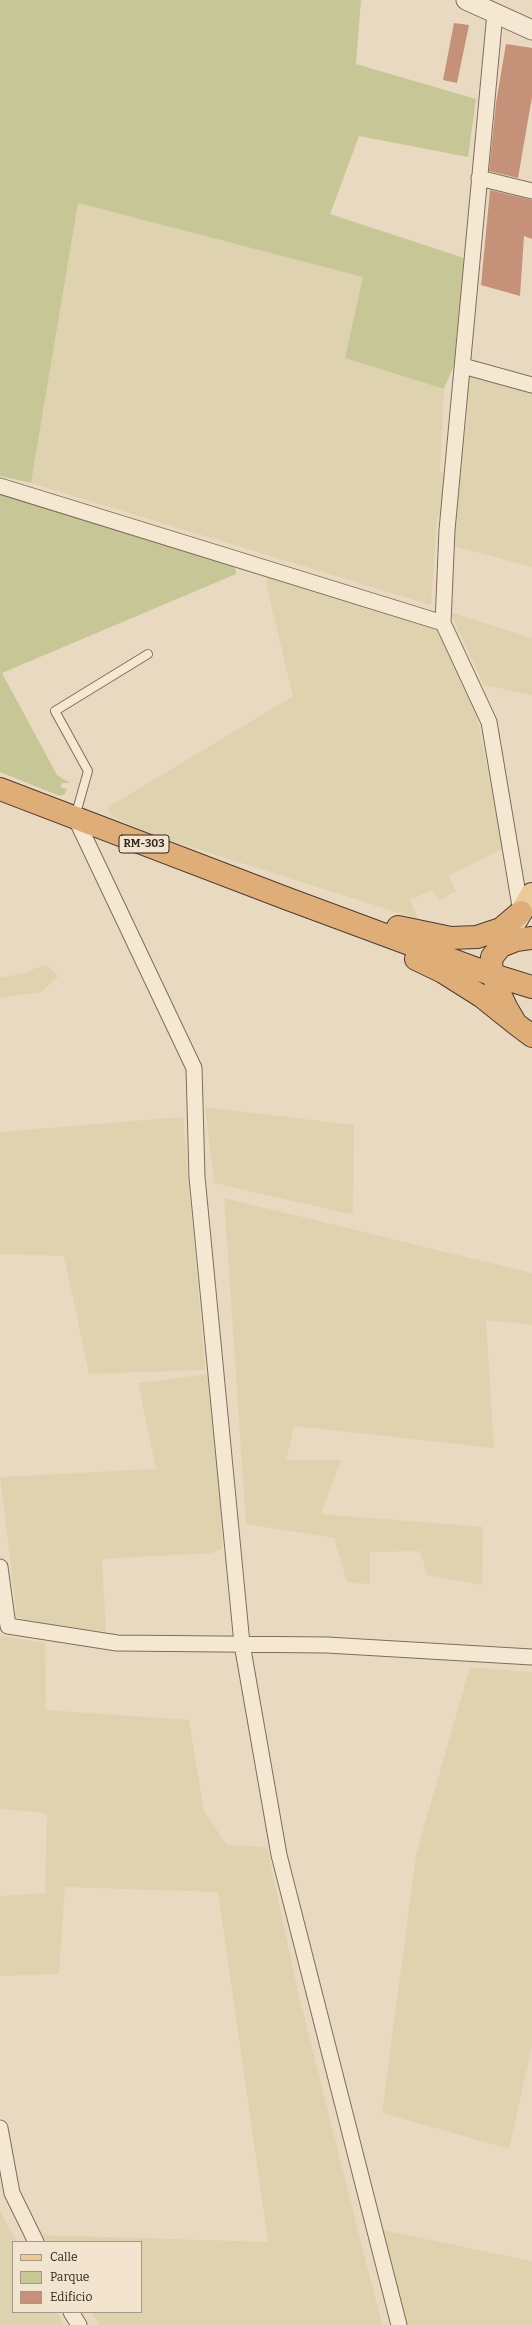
<!DOCTYPE html>
<html>
<head>
<meta charset="utf-8">
<style>
	body { margin:0 }
	#map { position:relative; width:532px; height:2325px; overflow:hidden; background:#ead9c1; font-family:Bitter,serif }
	canvas { display:block }
	.legend { position:absolute; left:12px; top:2241px; width:130px; height:72px; box-sizing:border-box; background:#f2e4cf; border:1px solid #a59888; margin:0; padding:5px 7px; list-style:none; font-size:12px; color:#32251d }
	.legend li { display:flex; align-items:center; gap:8px; height:20px }
	.legend b { width:20px; border:1px solid #a59888 }
</style>
</head>
<body>
<div id="map">
<canvas width="532" height="2325"></canvas>
<ul class="legend">
<li><b style="height:5px;background:#ebca9a"></b>Calle</li>
<li><b style="height:11px;background:#c6c696"></b>Parque</li>
<li><b style="height:11px;background:#c59179"></b>Edificio</li>
</ul>
</div>
<script>
const ctx = document.querySelector('canvas').getContext('2d');
ctx.lineJoin = 'round';
function fill(path, color) {
  ctx.fillStyle = color;
  ctx.fill(path, 'evenodd');
}
function shape(rows) {
  const path = new Path2D();
  for (const r of rows) {
    path.moveTo(r[0], r[1]);
    for (let i = 2; i < r.length; i += 2) path.lineTo(r[i], r[i + 1]);
  }
  return path;
}
function strokePath(path, color, width, dash) {
  ctx.strokeStyle = color;
  ctx.lineWidth = width;
  ctx.lineCap = dash ? 'butt' : 'round';
  ctx.setLineDash(dash || []);
  ctx.stroke(path);
}
function label(font, color, halo, rows, align = 'center') {
  ctx.font = font + ' Bitter,serif';
  ctx.lineWidth = 3;
  ctx.setLineDash([]);
  ctx.textBaseline = 'middle';
  ctx.strokeStyle = halo;
  ctx.fillStyle = color;
  for (const [text, x, y, turn = 0] of rows) {
    ctx.save();
    ctx.translate(x, y);
    ctx.rotate((+turn || 0) * Math.PI / 180);
    ctx.textAlign = isNaN(turn) ? turn : align;
    if (halo) ctx.strokeText(text, 0, 0);
    ctx.fillText(text, 0, 0);
    ctx.restore();
  }
}
fill(shape([
	[78,203,364,277,345,358,444,389,440,472,460,477,467,416,454,365,532,389,532,567,446,544,454,522,437,516,431,605,31,483],
	[268,576,438,626,460,667,476,712,503,849,449,876,456,891,440,900,431,890,410,900,418,919,150,834,112,816,108,807,293,696,266,584],
	[450,612,532,638,532,695,484,685],
	[47,965,58,977,41,992,0,998,0,978,29,972,35,968],
	[205,1107,354,1125,353,1211,349,1214,214,1183],
	[183,1117,205,1370,89,1374,64,1256,0,1254,0,1132],
	[224,1198,532,1273,532,1325,486,1320,494,1448,294,1426,286,1460,341,1460,321,1514,483,1527,482,1585,427,1575,420,1551,370,1552,370,1584,347,1582,334,1538,246,1524],
	[216,1373,222,1549,211,1553,102,1559,106,1631,64,1628,17,1617,0,1477,156,1469,138,1383],
	[0,1636,45,1643,46,1710,189,1720,204,1811,227,1845,267,1847,298,1992,382,2325,100,2325,91,2312,141,2312,141,2242,47,2242,42,2235,268,2242,218,1892,65,1887,59,1974,0,1976,0,1896,45,1893,47,1813,0,1809],
	[470,1667,532,1672,532,2046,509,2149,382,2113,416,1855],
	[0,2211,17,2242,13,2242,13,2312,57,2312,64,2325,0,2325],
	[382,2230,532,2261,532,2325,402,2325]
]), '#dfd2af');
fill(shape([
	[0,0,361,0,356,64,476,99,468,157,359,136,330,214,464,258,454,365,444,389,345,358,363,277,78,203,31,483,0,476],
	[0,494,235,567,236,574,2,673,57,775,70,783,62,783,60,787,67,789,65,794,60,796,0,772]
]), '#c6c696');
fill(shape([
	[454,23,469,25,457,83,443,80],
	[506,44,532,48,532,97,518,178,489,171,496,103],
	[490,190,532,200,532,239,524,236,520,296,481,285]
]), '#c59179');
const service = shape([
	[75,817,88,771,55,711,148,654]
]);
const minor = shape([
	[495,13,447,530,443,623,489,722,521,912],
	[479,178,532,191],
	[463,366,532,385],
	[0,486,443,623],
	[75,817,194,1068,197,1177,242,1644,279,1855,399,2325],
	[0,1567,8,1626,117,1643,327,1645,532,1657],
	[0,2128,12,2193,36,2242],
	[71,2312,79,2325]
]);
const tertiary = shape([
	[466,0,532,30]
]);
const primary = shape([
	[511,929,532,894]
]);
const trunk = shape([
	[0,789,288,899,493,975,532,987],
	[398,927,451,938,477,937,501,929,521,912],
	[532,938,516,940,501,946,492,957,491,965,496,985,506,1007,516,1024,532,1036],
	[416,959,443,972,481,996,516,1024]
]);
strokePath(service, '#816b5a', 10);
strokePath(minor, '#816b5a', 17);
strokePath(tertiary, '#816b5a', 21);
strokePath(primary, '#4f3a2e', 24);
strokePath(trunk, '#4f3a2e', 24);
strokePath(service, '#f5e8d3', 8);
strokePath(minor, '#f5e8d3', 15);
strokePath(tertiary, '#f5e8d3', 19);
strokePath(primary, '#ebca9a', 22);
strokePath(trunk, '#dfad78', 22);
for (const [x, y, w] of [
	[144,844,50]
]) {
  const box = new Path2D();
  box.roundRect(x - w / 2, y - 9, w, 18, 3);
  ctx.fillStyle = '#f2e4cf';
  ctx.fill(box);
  strokePath(box, '#32251d', 1);
}
label('bold 11px', '#32251d', null, [
	["RM-303",144,844]
]);
</script>
</body>
</html>
